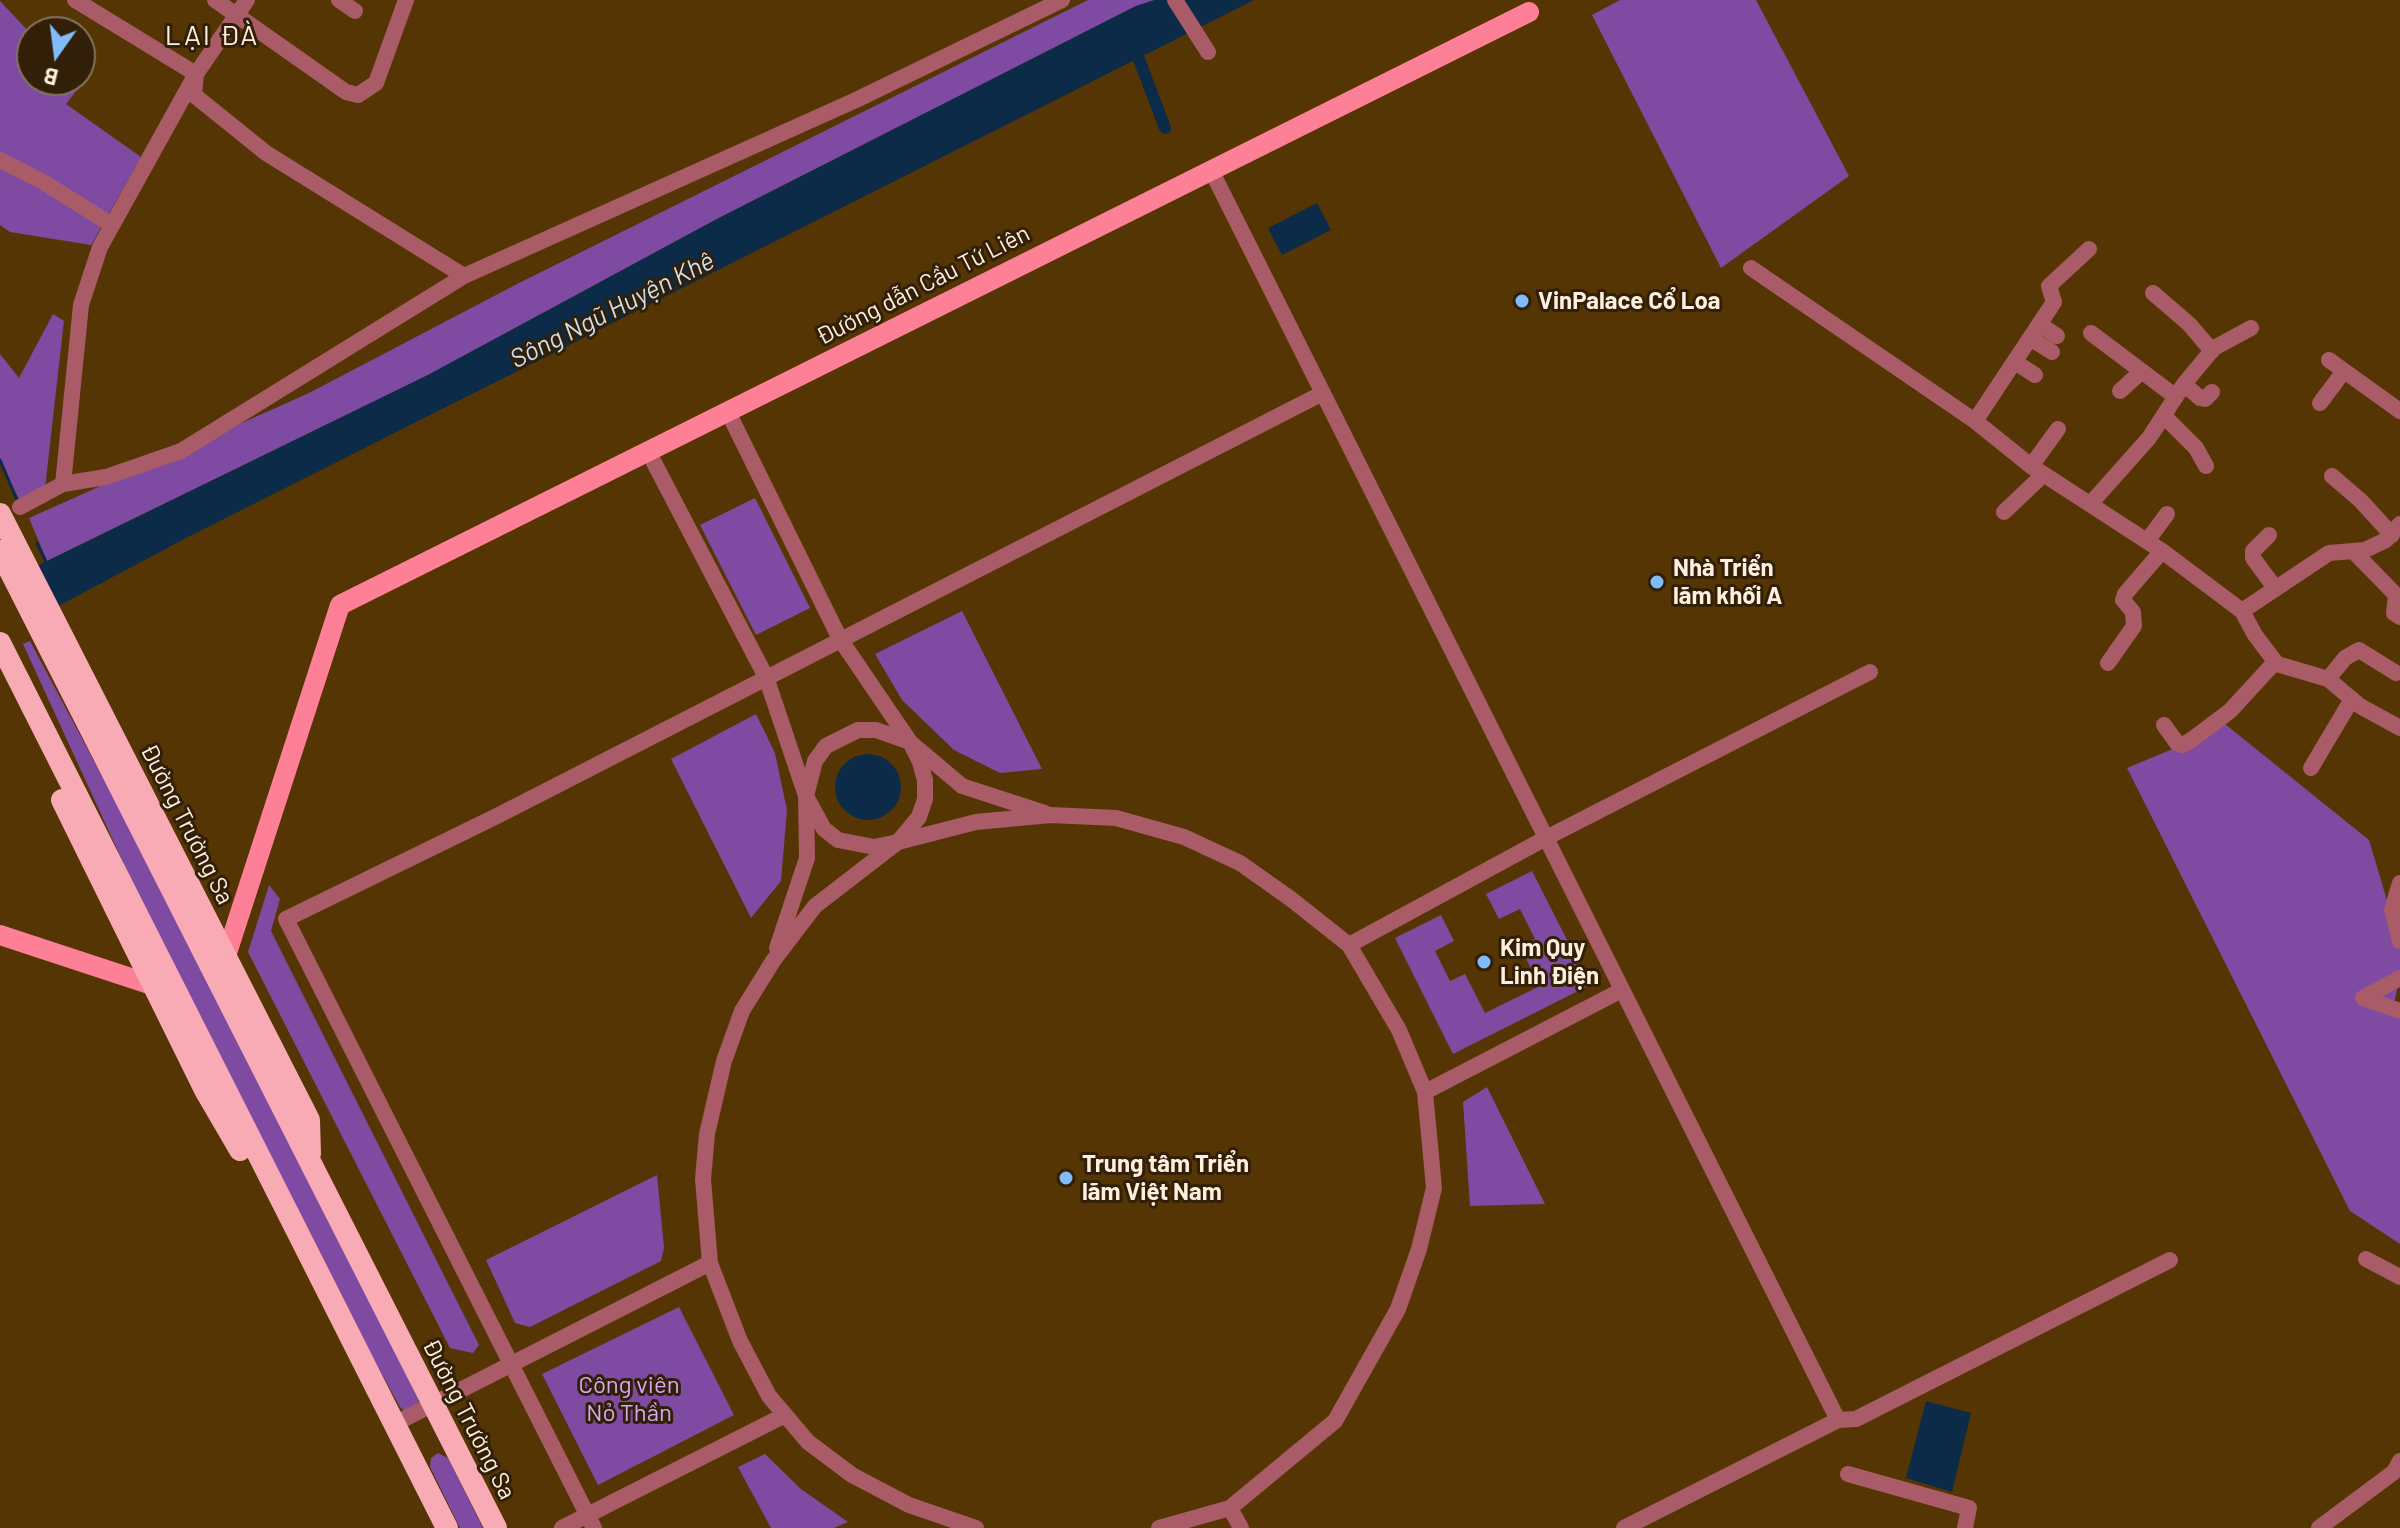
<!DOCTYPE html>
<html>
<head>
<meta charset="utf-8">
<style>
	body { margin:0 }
	#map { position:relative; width:2400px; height:1528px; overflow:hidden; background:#553503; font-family:Barlow,sans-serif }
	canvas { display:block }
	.north { position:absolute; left:16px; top:16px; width:80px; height:80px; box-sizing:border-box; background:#321f07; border:2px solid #84725d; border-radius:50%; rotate:194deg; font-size:22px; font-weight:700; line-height:32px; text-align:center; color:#ffefde }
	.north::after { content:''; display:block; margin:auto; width:28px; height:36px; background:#81bcfa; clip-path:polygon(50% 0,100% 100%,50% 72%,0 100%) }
</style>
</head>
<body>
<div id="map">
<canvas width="2400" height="1528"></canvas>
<div class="north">B</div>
</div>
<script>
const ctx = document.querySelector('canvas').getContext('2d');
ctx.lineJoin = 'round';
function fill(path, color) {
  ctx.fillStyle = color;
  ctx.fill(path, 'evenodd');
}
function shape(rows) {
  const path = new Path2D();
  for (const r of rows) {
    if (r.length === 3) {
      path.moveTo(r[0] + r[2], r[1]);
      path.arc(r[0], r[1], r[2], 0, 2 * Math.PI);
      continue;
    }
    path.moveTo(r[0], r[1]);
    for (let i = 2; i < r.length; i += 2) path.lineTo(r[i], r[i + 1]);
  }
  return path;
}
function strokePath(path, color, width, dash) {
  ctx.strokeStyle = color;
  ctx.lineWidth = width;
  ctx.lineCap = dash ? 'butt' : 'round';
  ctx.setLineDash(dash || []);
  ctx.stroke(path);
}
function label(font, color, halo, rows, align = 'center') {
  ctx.font = font + ' Barlow,sans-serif';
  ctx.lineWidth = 6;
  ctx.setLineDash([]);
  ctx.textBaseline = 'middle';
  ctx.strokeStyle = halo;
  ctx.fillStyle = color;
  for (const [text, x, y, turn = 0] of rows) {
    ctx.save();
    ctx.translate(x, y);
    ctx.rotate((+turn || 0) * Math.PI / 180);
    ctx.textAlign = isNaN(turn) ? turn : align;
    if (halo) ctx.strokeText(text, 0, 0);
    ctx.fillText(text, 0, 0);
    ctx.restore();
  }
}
fill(shape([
	[1088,0,1155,0,1136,6,717,219,428,375,47,561,29,518,309,393,517,284],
	[1620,0,1756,0,1849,176,1721,268,1592,15],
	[0,1,32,35,32,80,74,80,80,86,66,104,141,157,91,245,10,232,0,225],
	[53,314,64,321,45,488,19,499,0,463,0,354,19,378],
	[755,498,810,608,756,635,700,525],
	[962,611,1042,769,1000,773,954,750,902,700,875,654],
	[30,641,161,887,372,1305,418,1399,419,1404,406,1412,400,1407,349,1314,162,947,23,644],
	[756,714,775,753,787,810,781,881,751,918,671,759],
	[2220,720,2369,840,2400,944,2400,978,2393,1007,2400,1011,2400,1244,2350,1211,2127,768,2182,745],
	[1532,871,1590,985,1453,1054,1395,938,1441,915,1454,941,1435,951,1450,981,1465,974,1485,1013,1540,986,1520,947,1535,939,1520,909,1499,919,1486,894],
	[269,885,280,899,271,931,479,1345,473,1353,450,1348,248,952],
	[1487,1087,1545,1204,1470,1206,1463,1102],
	[657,1175,664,1248,661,1261,530,1327,515,1323,486,1260],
	[679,1307,734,1415,598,1485,542,1374],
	[438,1453,448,1458,483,1528,460,1528,430,1467,431,1458],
	[765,1454,801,1489,848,1522,834,1528,771,1528,738,1467]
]), '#7f4aa2');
fill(shape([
	[1155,0,1254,0,186,538,0,637,0,584,428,375,717,219,1136,6],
	[1317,203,1331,230,1282,255,1268,228],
	[868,787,33],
	[1926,1401,1971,1413,1952,1492,1906,1478]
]), '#0b2b49');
fill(shape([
	[27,566,52,615,0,641,0,580]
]), '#553503');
strokePath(shape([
	[0,460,17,500],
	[37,543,46,562]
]), '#0b2b49', 3);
strokePath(shape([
	[1134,46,1165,128]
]), '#0b2b49', 12);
strokePath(shape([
	[75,0,196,74,194,95,266,153,464,276],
	[215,0,346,92,358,95,376,83,406,0],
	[339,0,355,11],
	[1175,0,1208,52],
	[0,160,45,183,112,225],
	[1211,170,1838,1420],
	[1751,268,1975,421,2031,466,2162,551,2242,611,2255,635,2277,664,2328,679,2360,706,2400,728],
	[2153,293,2189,324,2212,351],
	[2039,324,2057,336],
	[2091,333,2176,397],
	[2030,338,2052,352],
	[2329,360,2400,411],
	[2015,362,2035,375],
	[2184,384,2200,398,2205,399,2212,392],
	[2120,391,2141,372],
	[2320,403,2344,371],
	[728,412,840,639,910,742,962,786,1045,813],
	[2164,416,2196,448,2206,466],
	[1975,421,2054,302,2049,286,2089,249],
	[649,453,766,677,806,796,807,858,777,948],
	[2031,466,2058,429],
	[2332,476,2361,501,2392,535],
	[63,484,106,477,181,451,464,276,856,100,1062,0],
	[2092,502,2149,438,2184,384,2214,348,2251,328],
	[20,507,63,484,81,305,100,247,196,74,247,0],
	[2004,512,2044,474],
	[2269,535,2253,551,2253,558,2275,588],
	[2147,541,2167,514],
	[2353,551,2396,595,2394,613,2400,617],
	[2242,611,2329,553,2365,550,2386,540,2400,524],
	[2108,663,2134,626,2133,612,2123,600,2125,594,2162,551],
	[2328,679,2345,658,2359,650,2396,673],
	[2164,725,2177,743,2182,745,2190,741,2230,711,2275,662],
	[858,730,876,730,910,742,920,762,925,780,925,799,919,817,898,842,874,847,838,840,824,829,806,796,815,761,826,746,858,730],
	[2311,768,2352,699],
	[2400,883,2392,910,2400,941],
	[1349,945,1546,838,1870,672],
	[2363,998,2400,978],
	[2363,998,2400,1011],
	[1425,1092,1622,990],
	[2366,1259,2400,1277],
	[394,1424,710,1263],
	[1848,1474,1969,1508,1965,1528],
	[1230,1508,1241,1528],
	[562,1528,785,1415],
	[594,1528,286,919,497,816,1323,393],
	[976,1528,909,1505,852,1475,808,1442,769,1396,740,1341,710,1263,703,1179,707,1134,724,1061,742,1011,773,961,815,906,898,842,976,822,1051,815,1116,818,1184,837,1240,863,1291,899,1349,945,1399,1030,1425,1092,1434,1188,1419,1249,1398,1309,1335,1421,1230,1508,1159,1528],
	[1624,1528,1838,1420,1856,1419,2170,1260],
	[2319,1528,2394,1472,2400,1461]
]), '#a95b68', 16);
strokePath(shape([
	[0,935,152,985],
	[226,956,340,605,1529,12]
]), '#fe8096', 20);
strokePath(shape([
	[0,514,309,1120,310,1154],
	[0,551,496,1528],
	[0,643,447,1528],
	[62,800,205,1090,240,1150]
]), '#f8abb5', 22);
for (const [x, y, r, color] of [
	[1522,301,8,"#81bcfa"],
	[1657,582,8,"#81bcfa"],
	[1484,962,8,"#81bcfa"],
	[1066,1178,8,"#81bcfa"]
]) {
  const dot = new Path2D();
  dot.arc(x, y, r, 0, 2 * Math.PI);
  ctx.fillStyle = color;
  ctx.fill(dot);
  strokePath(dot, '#321f07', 3);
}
label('24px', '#ffefde', '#321f07', [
	["Đường dẫn Cầu Tứ Liên",923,285,-27],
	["Đường Trường Sa",187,824,63],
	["Đường Trường Sa",469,1419,63]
]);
label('bold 24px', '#ffefde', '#321f07', [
	["VinPalace Cổ Loa",1538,301],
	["Nhà Triển",1673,568],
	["lãm khối A",1673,596],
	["Kim Quy",1500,948],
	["Linh Điện",1500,976],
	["Trung tâm Triển",1082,1164],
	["lãm Việt Nam",1082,1192]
], 'left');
label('24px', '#d6a9f7', '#321f07', [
	["Công viên",629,1385],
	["Nỏ Thần",629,1413]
]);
label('italic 26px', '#cadff6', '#321f07', [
	["Sông Ngũ Huyện Khê",612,310,-27]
]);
ctx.letterSpacing = '2px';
label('28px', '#ffefde', '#321f07', [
	["LẠI ĐÀ",212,36]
]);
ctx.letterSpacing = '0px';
</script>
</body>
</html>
